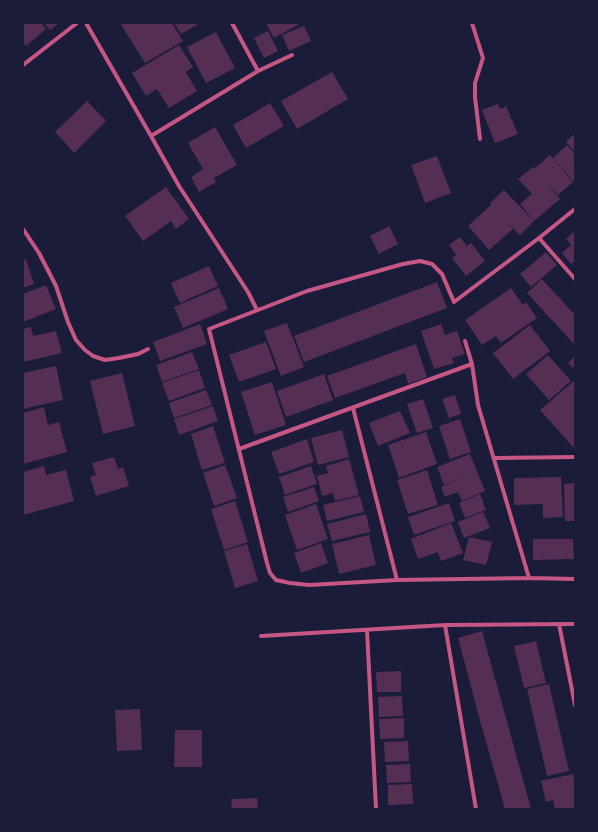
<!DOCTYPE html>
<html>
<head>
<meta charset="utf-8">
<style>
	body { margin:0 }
	#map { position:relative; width:598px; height:832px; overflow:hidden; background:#1b1b3a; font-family:Signika,sans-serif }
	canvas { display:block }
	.frame { position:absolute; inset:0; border:24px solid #1b1b3a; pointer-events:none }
</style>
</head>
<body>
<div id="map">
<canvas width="598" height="832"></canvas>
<div class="frame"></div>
</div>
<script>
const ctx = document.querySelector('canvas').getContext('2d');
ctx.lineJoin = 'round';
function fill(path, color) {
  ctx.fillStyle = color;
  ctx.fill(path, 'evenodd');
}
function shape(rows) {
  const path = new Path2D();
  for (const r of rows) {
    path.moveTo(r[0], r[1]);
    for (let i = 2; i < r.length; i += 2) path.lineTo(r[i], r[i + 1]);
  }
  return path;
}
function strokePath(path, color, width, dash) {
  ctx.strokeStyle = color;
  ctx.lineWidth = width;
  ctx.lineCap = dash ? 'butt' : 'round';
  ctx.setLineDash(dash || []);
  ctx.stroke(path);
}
fill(shape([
	[23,23,41,23,46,29,26,46,23,42],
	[44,23,59,23,50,30],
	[120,23,172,23,183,41,145,63],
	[174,23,200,23,181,34],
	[266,23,297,23,298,25,274,38],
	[304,26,311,41,289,51,282,35],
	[268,31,278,51,264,58,254,38],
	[216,32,235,68,206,83,187,47],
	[179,45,193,67,186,72,197,91,169,108,157,89,146,96,132,73],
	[332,72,348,99,297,129,281,101],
	[87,101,106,121,74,153,55,132],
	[270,103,284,126,246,148,233,125],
	[498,104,500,109,506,106,518,134,495,143,482,110],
	[215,127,237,165,214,178,216,182,199,192,191,177,203,169,188,143],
	[575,133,575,152,566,142],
	[567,145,575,154,575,183,553,158],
	[550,155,573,182,558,195,545,180,560,199,534,221,520,204,532,194,518,179,533,167,535,168],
	[437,156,451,193,425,203,411,165],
	[166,187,189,219,176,229,171,221,143,241,125,216],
	[504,190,534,221,520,235,506,221,513,229,489,250,468,226,491,205,490,203],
	[389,226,398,244,379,254,370,236],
	[575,231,575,261,571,264,562,253,571,245,566,239],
	[460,237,467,246,471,243,485,261,466,276,452,258,456,255,449,245],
	[546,252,557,265,531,287,520,274],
	[26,259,34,284,23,288,23,260],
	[209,266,218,286,180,303,171,283],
	[542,279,575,315,575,345,527,293],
	[437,282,447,308,304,362,294,336],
	[46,285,56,309,23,322,23,294],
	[219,288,228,309,183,328,174,307],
	[511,288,523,305,526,302,537,318,501,343,496,336,482,345,465,320],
	[287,323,304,367,281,376,264,331],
	[200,324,207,344,160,361,153,342],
	[441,324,445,335,457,331,465,354,452,358,454,363,434,369,421,331],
	[530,325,550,351,513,379,493,353],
	[31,327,33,336,56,331,62,353,23,362,23,329],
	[266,342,276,369,239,382,229,355],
	[416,344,427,377,408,384,405,373,335,398,327,376],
	[192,352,199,369,162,382,156,365],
	[548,355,571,381,549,400,526,374],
	[575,356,575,370,568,363],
	[56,366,63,400,23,409,23,373],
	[199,370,205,388,169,401,162,383],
	[122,373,135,426,103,434,90,381],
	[324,374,333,400,286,417,277,391],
	[575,380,575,449,540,410],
	[272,382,286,425,255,435,241,392],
	[206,390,212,405,174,418,169,403],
	[455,395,461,414,449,418,442,399],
	[423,399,433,428,417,433,407,404],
	[213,406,218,421,179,435,174,419],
	[44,407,48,425,59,422,67,452,23,464,23,413],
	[400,411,410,433,378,446,369,423],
	[460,419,471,452,450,459,439,426],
	[213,426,225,463,202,470,191,434],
	[342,430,349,457,318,465,311,438],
	[426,432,437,464,399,478,388,445],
	[307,439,314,462,279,474,271,452],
	[470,454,485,491,462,501,458,492,445,497,441,487,469,475,444,485,437,467],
	[114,457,118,469,123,467,129,486,96,496,90,477,96,475,92,463],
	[349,459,359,495,335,501,333,493,322,496,317,476,328,473,326,466],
	[225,465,237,498,214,506,203,473],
	[44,466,46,475,66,470,74,501,23,515,23,472],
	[311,466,317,484,285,495,279,477],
	[427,470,438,505,408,514,397,480],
	[561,477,563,517,543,518,543,504,514,505,514,478],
	[575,483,575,521,565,521,564,484],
	[314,487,319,501,288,512,283,497],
	[480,494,486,510,465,518,459,503],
	[360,496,364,512,327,521,323,505],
	[235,501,248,542,224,550,211,509],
	[449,503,455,521,414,535,408,517],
	[316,504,328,539,297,550,285,515],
	[483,512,490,528,464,538,458,522],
	[366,514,370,532,332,541,327,524],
	[451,523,463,553,441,561,438,552,418,559,411,539],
	[369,535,376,565,339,574,332,544],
	[469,537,492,542,486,565,463,560],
	[533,539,573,539,574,559,533,560],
	[321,543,328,563,301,573,294,553],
	[247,544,258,581,235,588,224,551],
	[482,631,517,758,531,809,505,809,481,724,458,638],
	[536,641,546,683,524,688,514,646],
	[401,671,401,692,377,692,376,672],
	[549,684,569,771,547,776,527,689],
	[402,696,403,716,379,717,378,697],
	[140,709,142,750,117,751,115,710],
	[404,718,404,738,380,739,379,719],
	[175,730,202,730,202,767,174,767],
	[408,741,409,761,385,762,384,742],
	[410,764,411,782,387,783,386,765],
	[573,774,575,784,575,809,555,809,553,800,546,802,541,781],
	[412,784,413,804,388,805,388,785],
	[257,798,258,809,232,809,231,799]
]), '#542f53');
strokePath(shape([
	[86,23,151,136,179,186,248,292,257,310],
	[232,23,258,71],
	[472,23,483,58,475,83,475,97,480,139],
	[23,65,77,23],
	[151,136,258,71,292,55],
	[575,209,539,238,454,302,442,274,432,264,420,261,403,264,307,291,209,329,267,563,270,573,276,580,290,583,309,585,397,580,529,578,575,579],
	[23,229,39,253,56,286,68,322,76,340,85,350,93,356,105,360,119,358,138,354,148,349],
	[539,238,575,279],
	[465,341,472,364,478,405,529,578],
	[353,408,397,580],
	[239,449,472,364],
	[494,458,575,457],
	[559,624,575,705],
	[445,625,476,809],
	[367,630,376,809],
	[261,636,445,625,575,624]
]), '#c65784', 4);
</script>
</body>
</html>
